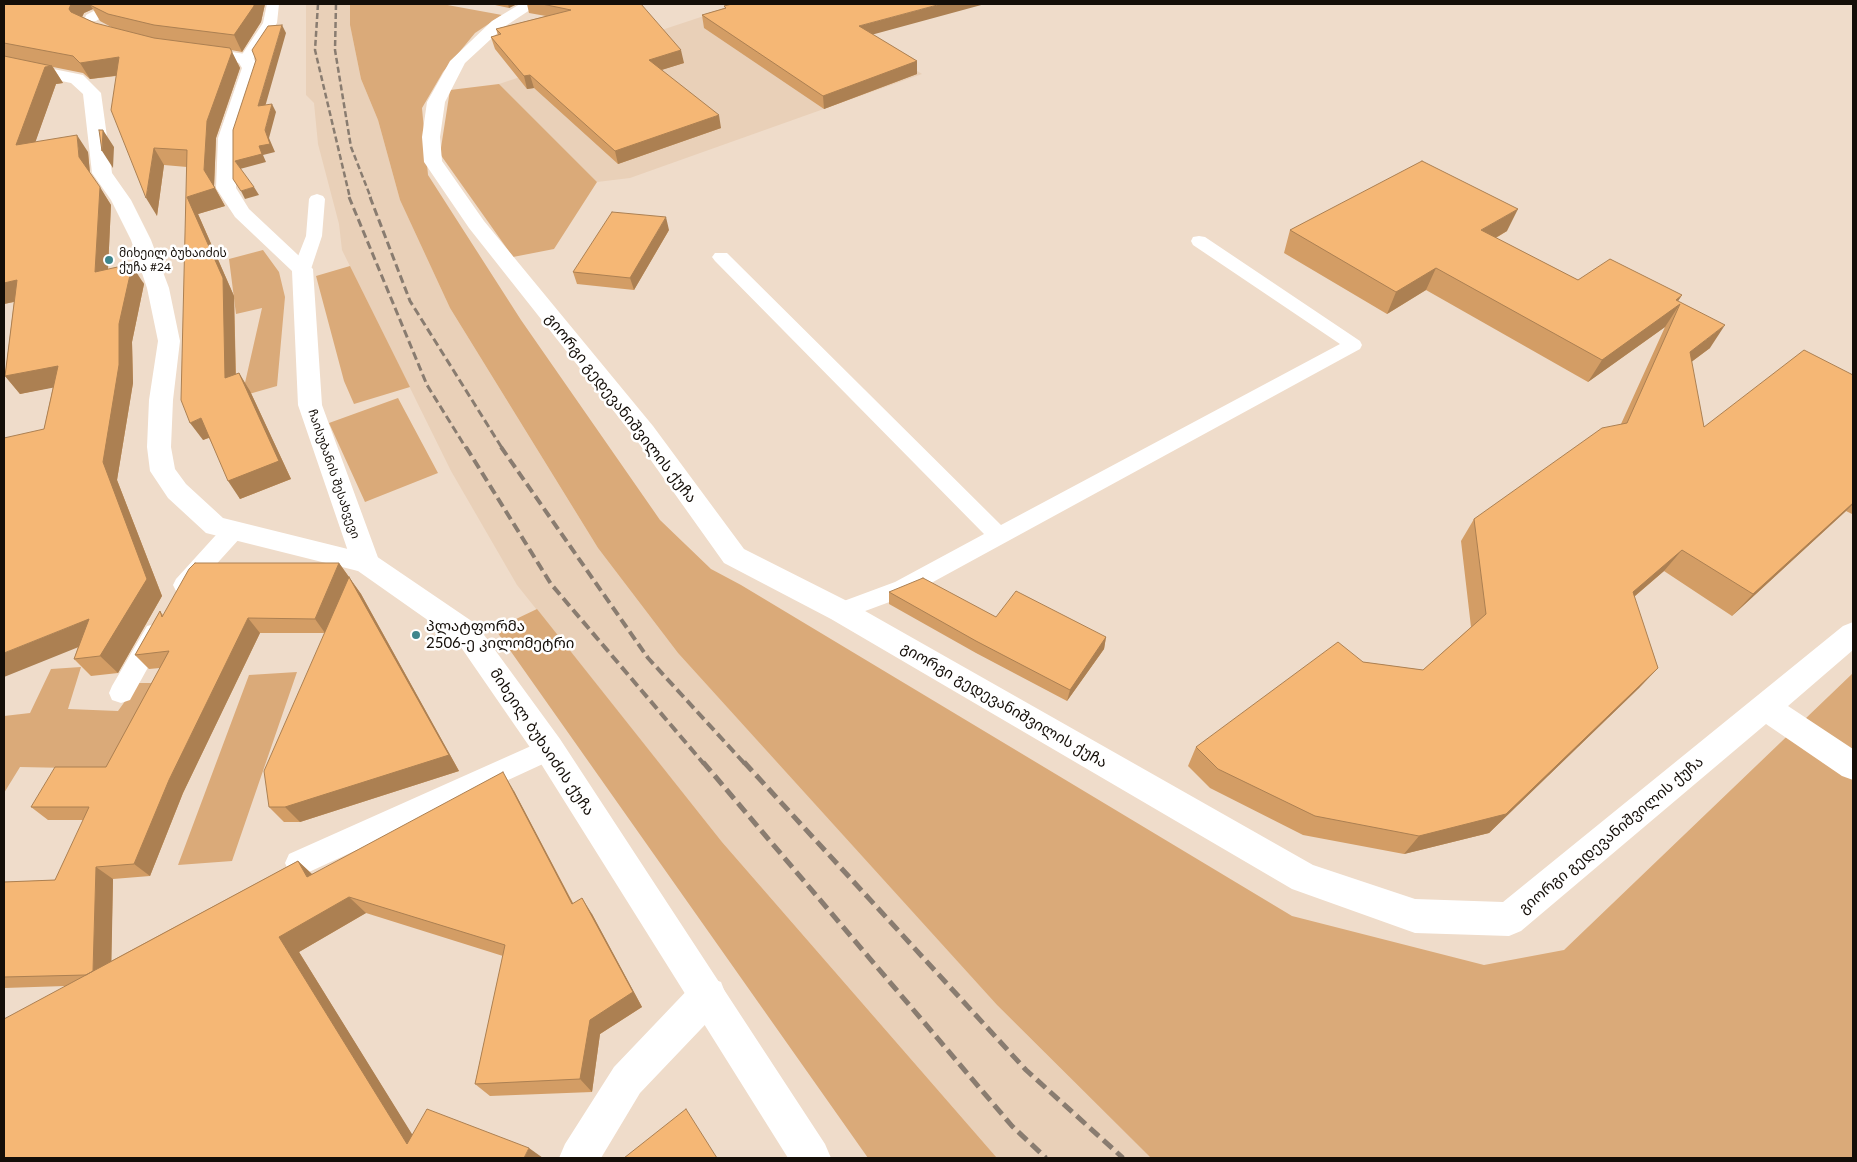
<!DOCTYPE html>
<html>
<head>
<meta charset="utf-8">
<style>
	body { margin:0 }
	#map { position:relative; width:1857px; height:1162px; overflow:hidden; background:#efdcca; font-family:Lato,sans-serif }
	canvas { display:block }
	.frame { position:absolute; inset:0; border:5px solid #140e08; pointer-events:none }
</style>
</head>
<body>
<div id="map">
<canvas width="1857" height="1162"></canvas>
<div class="frame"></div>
</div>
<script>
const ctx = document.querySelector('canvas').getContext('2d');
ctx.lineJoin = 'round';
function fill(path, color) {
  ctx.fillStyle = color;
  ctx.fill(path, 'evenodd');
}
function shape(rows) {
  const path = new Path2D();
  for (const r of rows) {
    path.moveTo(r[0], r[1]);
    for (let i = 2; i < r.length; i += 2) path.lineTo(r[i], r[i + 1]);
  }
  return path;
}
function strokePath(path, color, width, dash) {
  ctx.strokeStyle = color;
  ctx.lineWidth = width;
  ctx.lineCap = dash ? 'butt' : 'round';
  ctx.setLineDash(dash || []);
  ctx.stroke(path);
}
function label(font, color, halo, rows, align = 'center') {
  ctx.font = font + ' Lato,"Noto Sans Georgian",sans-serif';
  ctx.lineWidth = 5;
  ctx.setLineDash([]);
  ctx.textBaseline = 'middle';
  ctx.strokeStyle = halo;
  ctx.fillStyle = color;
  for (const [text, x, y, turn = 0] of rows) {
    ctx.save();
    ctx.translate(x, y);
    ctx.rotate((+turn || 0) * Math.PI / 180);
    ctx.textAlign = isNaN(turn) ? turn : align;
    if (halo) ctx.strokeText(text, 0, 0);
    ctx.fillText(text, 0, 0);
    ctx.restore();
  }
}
fill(shape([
	[306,4,350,4,350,25,361,79,378,120,400,200,450,308,598,548,678,653,997,1005,1151,1158,997,1158,722,842,517,585,451,471,342,250,339,224,318,144,314,103,306,95],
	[713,13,835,19,922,74,630,178,597,182,499,84]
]), '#e9d0b8');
fill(shape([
	[350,4,442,4,502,15,475,33,443,72,422,108,428,175,521,320,660,520,711,569,741,585,1292,916,1484,965,1564,950,1853,673,1853,1158,1151,1158,997,1005,678,653,598,548,450,308,400,200,378,120,361,79,350,25],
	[499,84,597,182,554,249,513,257,440,154,450,90],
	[263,250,279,272,285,297,277,386,242,396,262,308,236,314,229,259],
	[350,266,410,387,354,404,344,381,316,276],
	[398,398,438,473,365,502,329,423],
	[537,609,722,842,997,1158,868,1158,495,629],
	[81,667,68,709,118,711,138,683,166,683,117,769,20,767,4,793,4,716,30,713,51,669],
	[297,672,232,861,178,865,249,675]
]), '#daaa79');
fill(shape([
	[107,4,122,4,96,21,86,21,85,18,86,15,107,4],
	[267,4,279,4,277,23,251,62,241,62,239,59,263,23,267,4],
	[317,194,323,196,325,199,322,236,311,269,308,273,302,274,296,273,293,269,306,236,309,199,311,196,317,194],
	[1199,236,1205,237,1360,341,1362,345,1360,349,911,594,841,620,833,617,829,611,833,605,895,582,984,534,715,261,712,257,715,253,727,253,1001,525,1340,344,1193,245,1191,241,1193,237,1199,236],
	[233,523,241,525,244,531,241,537,192,591,184,594,176,591,173,585,176,579,225,525,233,523],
	[155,624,163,626,167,633,130,700,121,703,112,700,109,693,112,686,147,626,155,624],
	[549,738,558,741,562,749,558,757,309,872,299,876,289,872,285,863,289,854,549,738]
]), '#fff');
fill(shape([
	[520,4,539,4,504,27,465,63,445,102,440,137,442,161,484,221,653,426,744,549,851,603,1313,865,1415,899,1503,902,1843,626,1853,622,1853,650,1788,706,1853,749,1853,780,1842,776,1766,724,1521,931,1509,936,1415,933,1292,889,831,619,724,563,635,438,469,228,424,162,422,137,427,102,450,61,492,21,520,4],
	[198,47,252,55,258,68,236,138,236,188,249,209,313,269,322,405,380,563,376,570,366,573,356,570,352,563,298,405,292,271,235,217,216,188,218,138,242,68,239,63,192,56,190,52,192,48,198,47],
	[708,977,721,982,726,995,721,1008,640,1093,601,1158,559,1158,565,1144,614,1067,695,982,708,977]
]), '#fff');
fill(shape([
	[4,59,83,75,101,93,112,173,131,200,151,240,169,288,180,341,173,400,171,447,175,469,186,484,223,518,376,556,476,624,560,739,825,1144,831,1158,788,1158,538,759,456,640,358,571,206,533,168,498,150,471,147,447,149,400,158,341,147,288,131,240,111,200,92,173,83,94,71,83,4,69,4,59]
]), '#fff');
strokePath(shape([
	[318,4,315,50,350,198],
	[336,4,335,50,351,147,371,198]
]), '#897c70', 2.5, [6, 3]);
strokePath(shape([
	[349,197,427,385,466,448],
	[370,197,410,301,502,448]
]), '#897c70', 3, [8, 4]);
strokePath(shape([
	[466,447,551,584,704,764],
	[501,447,648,658,745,764]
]), '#897c70', 4, [10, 5]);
strokePath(shape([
	[703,762,1012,1126,1046,1158],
	[744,762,1026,1070,1123,1158]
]), '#897c70', 5, [12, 6]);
fill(shape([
	[4,4,265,4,261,22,242,52,231,50,240,68,216,138,214,186,225,206,198,214,234,296,236,374,239,373,250,391,291,479,240,499,209,438,203,440,187,167,164,165,157,216,116,76,90,79,83,73,53,67,63,83,56,84,35,142,88,152,90,173,111,205,108,269,143,282,144,284,132,342,133,383,117,480,162,596,118,673,91,676,74,659,78,647,44,429,53,387,20,394,5,376,14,302,4,304],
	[93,9,100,21,113,28,95,23,82,17,84,13],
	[495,4,517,4,509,8,495,5],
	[527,4,641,4,684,63,661,70,721,128,618,164,534,88,527,89,495,49,491,37,498,35,496,29,546,16,529,13],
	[724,6,873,35,917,61,917,74,824,109,704,28,702,15,725,8],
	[669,230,634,290,577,284,573,272],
	[1290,230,1507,231,1496,238,1578,280,1682,295,1678,301,1710,348,1691,362,1704,427,1853,375,1853,513,1852,514,1846,511,1732,616,1664,571,1634,597,1658,668,1639,688,1489,833,1404,854,1303,835,1210,788,1188,766,1196,747,1363,662,1423,670,1471,627,1461,541,1474,519,1621,424,1665,327,1588,382,1426,290,1387,314,1284,253],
	[339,563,361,594,459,771,300,822,284,822,269,807,325,633,260,633,183,793,150,876,113,879,111,961,298,861,312,874,514,791,573,903,592,914,642,1007,600,1034,592,1092,490,1096,475,1084,503,956,366,913,299,952,412,1135,529,1148,4,1158,65,986,4,988,4,882,55,880,84,820,48,820,31,807,106,767,160,668,149,669,135,655,160,611,163,615],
	[889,592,996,617,1106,637,1104,649,1067,701,976,653,889,604]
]), '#d39d65');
fill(shape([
	[71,4,103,4,90,5,93,9,84,13,78,25,69,9],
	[254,4,265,4,261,22,242,52,234,35],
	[508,4,517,4,509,8],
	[941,4,985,4,860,38,859,26],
	[282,25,286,33,263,114,258,106],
	[681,50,684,63,652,73,649,60],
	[232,52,240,68,216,138,214,188,204,170,207,121],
	[119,57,129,74,90,79,80,63],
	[917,61,917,74,824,109,823,96],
	[52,66,63,83,56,84,28,163,16,145,45,67],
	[530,75,534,88,527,89,524,76],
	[272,104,276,112,269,138,275,152,263,155,266,162,240,169,235,161,259,146,265,130],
	[719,115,721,128,618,164,615,151],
	[103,130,114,147,113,168,102,151],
	[77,135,88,152,90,174,79,157],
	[154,148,164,165,157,216,146,198],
	[100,187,111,205,107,290,95,272],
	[254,187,259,195,245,199,241,191],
	[215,188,225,206,198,214,234,296,236,396,225,378,187,197],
	[1518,209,1507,231,1471,252,1481,230],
	[666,217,669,230,634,290,630,278],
	[131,264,144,284,132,342,133,383,117,480,162,596,118,673,100,656,103,462,119,324],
	[1436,268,1426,290,1387,314,1396,292],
	[17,280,31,298,4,304,4,283],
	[1682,295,1672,310,1680,304,1665,327,1588,382,1602,360],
	[1725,325,1710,348,1674,375,1690,352],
	[58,366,72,384,20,394,5,376],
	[239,373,250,391,291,479,240,499,228,481],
	[201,418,213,436,203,440,190,423],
	[1853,503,1853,504,1846,511,1732,616,1753,594],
	[1682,550,1664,571,1615,613,1633,592],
	[339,563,349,577,325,633,315,619],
	[349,577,361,594,459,771,300,822,285,807],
	[248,618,260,633,183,793,150,876,134,864,169,780],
	[89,619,106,636,4,677,4,653],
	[1106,637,1104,649,1067,701,1070,690],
	[1658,668,1639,688,1489,833,1404,854,1419,836],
	[503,772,514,791,582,921,572,904],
	[298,861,316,878,307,877],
	[96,867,113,879,111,985,93,975],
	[349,897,366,913,299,952,425,1155,407,1144,279,937],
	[582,898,592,914,642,1007,600,1034,592,1092,580,1079],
	[529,1148,543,1158,524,1158]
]), '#ac8052');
const building = shape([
	[4,4,71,4,69,9,71,12,95,23,154,38,230,48,232,52,207,121,204,170,215,188,187,197,223,278,225,378,239,373,279,461,228,481,201,418,190,423,181,400,187,150,154,148,146,198,111,110,119,57,80,63,73,56,4,43,4,4],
	[92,4,254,4,254,6,234,35,154,25,108,14,90,5,92,4],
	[542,4,641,4,681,50,649,60,719,115,615,151,530,75,524,76,491,37,501,34,496,29,571,10,542,4],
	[732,4,941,4,859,26,917,61,823,96,702,15,726,8,724,6,732,4],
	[282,25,258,106,272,104,265,130,270,144,259,146,262,154,235,161,254,187,241,191,233,179,233,130,256,60,252,50,268,26,282,25],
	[4,56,52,66,45,67,16,145,77,135,79,157,100,187,95,272,131,264,132,266,119,324,119,365,103,462,147,579,100,656,74,659,89,619,4,653,4,438,44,429,58,366,5,376,17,280,4,283,4,56],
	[99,130,103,130,102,151,99,130],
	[1422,161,1518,209,1481,230,1578,280,1610,259,1682,295,1676,300,1725,325,1690,352,1704,427,1804,350,1853,375,1853,503,1753,594,1682,550,1633,592,1658,668,1506,814,1419,836,1315,816,1218,769,1196,747,1338,642,1363,662,1423,670,1486,614,1474,519,1602,428,1627,423,1680,304,1602,360,1436,268,1396,292,1290,230,1422,161],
	[612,212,666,217,630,278,573,272,612,212],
	[195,563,339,563,315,619,248,618,169,780,134,864,96,867,93,971,86,975,4,977,4,882,55,880,89,807,31,807,55,767,106,767,169,651,135,655,160,611,162,617,189,569,195,563],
	[349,577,449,755,285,807,269,807,264,771,349,577],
	[923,578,996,617,1016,591,1106,637,1070,690,976,641,889,592,923,578],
	[503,772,572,904,582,898,633,992,590,1020,580,1079,475,1084,505,945,349,897,279,937,407,1144,427,1109,529,1148,524,1158,4,1158,4,1019,298,861,307,877,503,772],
	[686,1109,717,1158,624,1158,686,1109]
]);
fill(building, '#f5b775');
strokePath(building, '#ac8052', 1);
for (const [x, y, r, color] of [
	[109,260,5,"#3f868d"],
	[416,635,5,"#3f868d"]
]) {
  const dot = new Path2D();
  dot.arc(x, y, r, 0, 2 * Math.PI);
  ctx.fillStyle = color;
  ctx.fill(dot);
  strokePath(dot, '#fff', 2);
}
label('12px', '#140e08', '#fff', [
	["მიხეილ ბუხაიძის",119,253],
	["ქუჩა #24",119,267]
], 'left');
label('12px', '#140e08', '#fff', [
	["ჩაისუბანის შესახვევი",334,474,71]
]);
label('15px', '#140e08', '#fff', [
	["გიორგი გედევანიშვილის ქუჩა",621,408,52],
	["გიორგი გედევანიშვილის ქუჩა",1004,705,30],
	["მიხეილ ბუხაიძის ქუჩა",542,742,56],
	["გიორგი გედევანიშვილის ქუჩა",1611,835,-40]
]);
label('15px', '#140e08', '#fff', [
	["პლატფორმა",426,626],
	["2506-ე კილომეტრი",426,643]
], 'left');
</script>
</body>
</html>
